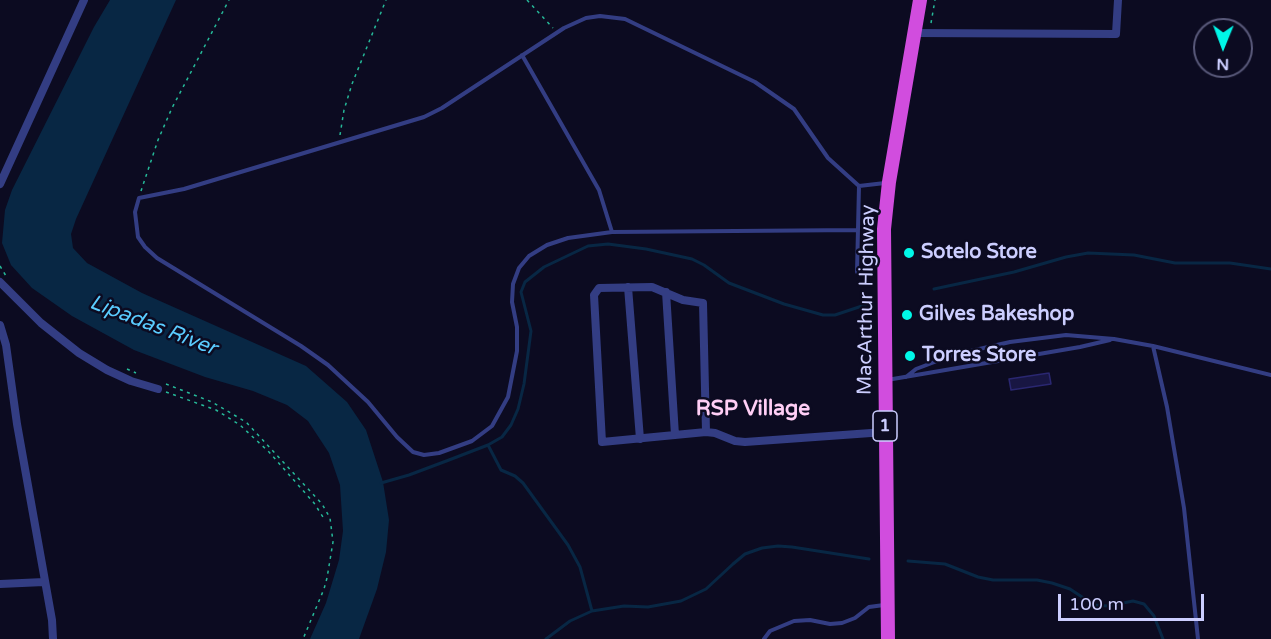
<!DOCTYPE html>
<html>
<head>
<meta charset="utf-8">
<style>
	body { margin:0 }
	#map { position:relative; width:1271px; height:639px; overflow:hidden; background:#0c0b21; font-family:"Varela Round",sans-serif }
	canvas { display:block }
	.north { position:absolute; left:1193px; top:18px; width:60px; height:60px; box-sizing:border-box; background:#0c0b21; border:2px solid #59597a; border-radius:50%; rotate:181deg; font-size:16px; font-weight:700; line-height:24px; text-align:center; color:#ccceff }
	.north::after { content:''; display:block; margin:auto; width:21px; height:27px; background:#00f7e8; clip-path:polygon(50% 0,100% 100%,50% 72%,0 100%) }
	.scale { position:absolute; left:1058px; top:594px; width:146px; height:27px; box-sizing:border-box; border:3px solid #ccceff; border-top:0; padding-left:8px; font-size:18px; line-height:21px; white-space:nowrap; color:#ccceff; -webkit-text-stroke:4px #0c0b21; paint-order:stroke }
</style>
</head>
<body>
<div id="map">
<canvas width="1271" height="639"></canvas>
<div class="north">N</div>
<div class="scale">100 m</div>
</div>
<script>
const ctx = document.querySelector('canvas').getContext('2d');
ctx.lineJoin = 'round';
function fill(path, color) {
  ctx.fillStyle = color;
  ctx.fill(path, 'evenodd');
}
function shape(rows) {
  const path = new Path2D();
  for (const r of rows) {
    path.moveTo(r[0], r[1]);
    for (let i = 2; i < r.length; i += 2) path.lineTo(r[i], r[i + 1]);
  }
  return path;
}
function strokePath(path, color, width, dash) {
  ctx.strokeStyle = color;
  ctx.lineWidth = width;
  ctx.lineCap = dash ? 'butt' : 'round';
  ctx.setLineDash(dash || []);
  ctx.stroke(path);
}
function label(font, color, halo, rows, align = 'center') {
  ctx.font = font + ' "Varela Round",sans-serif';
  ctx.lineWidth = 5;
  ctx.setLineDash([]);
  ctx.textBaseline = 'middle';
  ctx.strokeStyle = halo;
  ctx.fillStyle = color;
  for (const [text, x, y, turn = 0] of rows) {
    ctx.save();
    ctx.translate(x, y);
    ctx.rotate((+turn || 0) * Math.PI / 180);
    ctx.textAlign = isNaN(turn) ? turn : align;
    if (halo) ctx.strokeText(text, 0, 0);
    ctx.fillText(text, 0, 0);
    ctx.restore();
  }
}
fill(shape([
	[110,0,176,0,76,219,71,234,73,248,87,263,142,293,306,366,347,402,366,430,383,482,389,520,386,552,377,589,359,639,310,639,326,603,339,560,343,531,340,485,329,453,308,421,287,405,253,391,205,377,134,350,72,316,32,288,11,265,2,243,5,210,12,190,94,27]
]), '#082744');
strokePath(shape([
	[934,289,1014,272,1066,257,1088,253,1134,255,1175,263,1230,263,1271,269],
	[488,445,501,470,515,476,523,483,568,545,580,567,592,611],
	[381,483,409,475,449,460,488,445,502,437,511,425,518,409,524,384,531,331,521,292,525,282,544,267,588,246,608,244,646,249,692,259,704,265,729,283,784,304,823,315,835,315,865,305],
	[908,561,945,564,978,577,993,580,1037,580,1052,583,1070,589,1094,605,1108,606,1133,601,1144,604,1154,616,1163,639],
	[546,639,570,621,592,611,624,606,648,607,681,601,706,589,733,564,745,554,762,548,778,546,792,547,869,559]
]), '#082744', 3);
const building = shape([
	[1049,373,1051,384,1011,390,1009,379,1049,373]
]);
fill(building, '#181643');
strokePath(building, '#2a2771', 1.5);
strokePath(shape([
	[527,0,553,28],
	[931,23,935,0],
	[340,135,344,110,352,84,386,0],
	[141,191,158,140,172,108,229,0],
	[0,266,6,276],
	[127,369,136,373],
	[166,384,212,402,246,422,322,504,330,518,333,542,327,578,324,589,303,639],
	[166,392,216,410,240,425,269,452,314,503,323,517]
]), '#26b999', 1.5, [3, 4.5]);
strokePath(shape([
	[522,55,599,190,612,232],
	[858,230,612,232,568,238,547,245,529,256,519,268,513,284,512,302,517,327,517,351,508,397,492,426,472,441,439,453,424,455,413,452,397,437,368,402,328,365,301,346,157,258,145,247,138,237,135,212,139,198,184,189,424,117,442,108,564,28,586,18,600,16,625,19,755,82,794,109,828,158,859,186,885,183],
	[857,272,859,186],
	[1153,346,1167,407,1184,508,1198,639],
	[906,377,916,369,953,355,1010,342,1066,335,1114,339,1153,346,1271,375],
	[887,380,1080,347,1110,340],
	[764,639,770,631,794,621,810,620,830,624,842,623,855,618,869,607,884,605]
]), '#333d83', 4);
strokePath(shape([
	[915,33,1116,34,1118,0],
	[0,184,84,0],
	[0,282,41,323,79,353,107,370,131,381,158,389],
	[628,287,640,439],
	[666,292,675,435],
	[0,325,6,345,17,424,52,620,53,639],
	[706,432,703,303,683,300,652,287,599,288,594,295,602,442,706,432,715,433,735,441,745,442,885,432],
	[0,584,44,582]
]), '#333d83', 8);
strokePath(shape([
	[888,639,884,229,889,182,920,0]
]), '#d14dde', 14);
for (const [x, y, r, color] of [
	[909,253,6,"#00f7e8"],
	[907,315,6,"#00f7e8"],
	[910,356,6,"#00f7e8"]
]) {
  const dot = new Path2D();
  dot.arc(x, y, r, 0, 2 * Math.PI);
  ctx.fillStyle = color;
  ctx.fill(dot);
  strokePath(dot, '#0c0b21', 2);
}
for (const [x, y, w] of [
	[885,426,24]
]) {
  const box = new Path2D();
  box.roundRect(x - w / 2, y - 15, w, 30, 4.5);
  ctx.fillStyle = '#0c0b21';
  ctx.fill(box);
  strokePath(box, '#ccceff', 1.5);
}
label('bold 18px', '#ccceff', null, [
	["1",885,426]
]);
label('bold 20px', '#ccceff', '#0c0b21', [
	["Sotelo Store",921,253],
	["Gilves Bakeshop",919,315],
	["Torres Store",922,356]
], 'left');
label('20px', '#ccceff', '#0c0b21', [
	["MacArthur Highway",867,300,-89]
]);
label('italic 21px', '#5accff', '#0c0b21', [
	["Lipadas River",153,326,21]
]);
label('bold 21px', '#ffcef5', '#0c0b21', [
	["RSP Village",753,409]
]);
</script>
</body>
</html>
